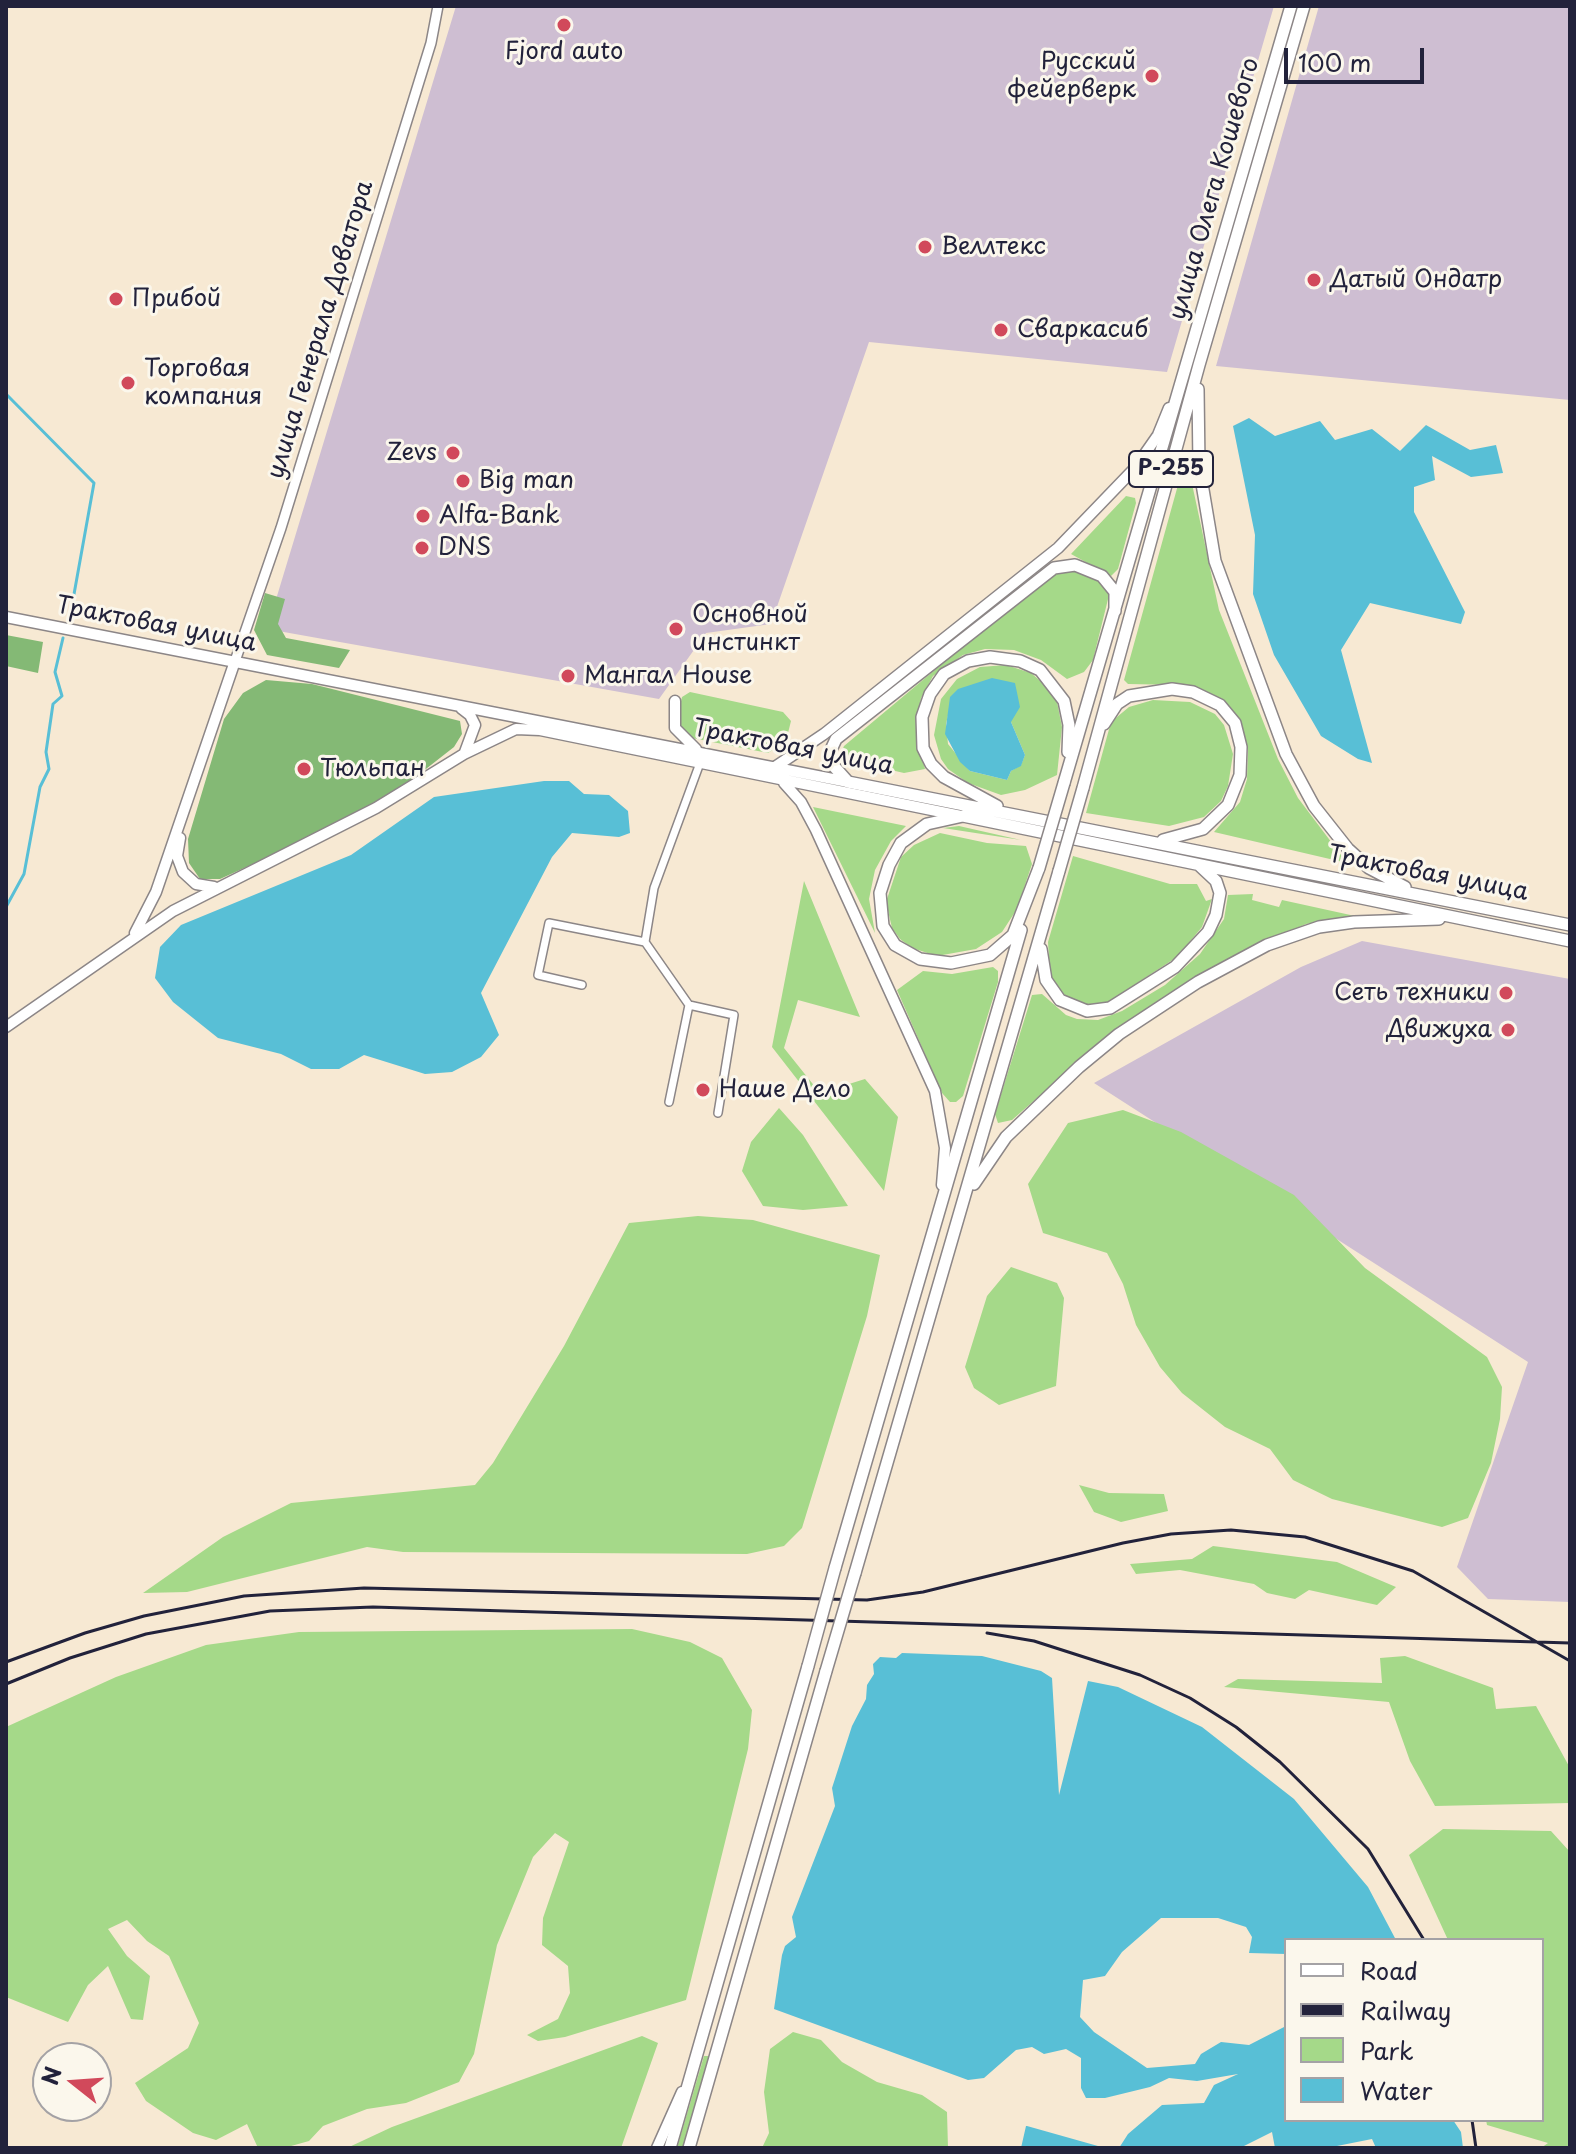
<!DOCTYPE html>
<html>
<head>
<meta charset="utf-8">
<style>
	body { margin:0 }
	#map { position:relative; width:1576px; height:2154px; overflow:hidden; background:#f7e9d3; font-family:"Playpen Sans",sans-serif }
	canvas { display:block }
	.frame { position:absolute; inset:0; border:8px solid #22223b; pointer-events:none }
	.legend { position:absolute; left:1284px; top:1938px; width:260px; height:184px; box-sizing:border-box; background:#fbf7ec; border:2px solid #a4a2a5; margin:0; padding:10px 14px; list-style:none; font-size:24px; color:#22223b }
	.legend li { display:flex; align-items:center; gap:16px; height:40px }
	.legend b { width:40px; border:2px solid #a4a2a5 }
	.north { position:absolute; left:32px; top:2042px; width:80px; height:80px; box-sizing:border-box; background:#fbf7ec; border:2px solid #a4a2a5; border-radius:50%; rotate:287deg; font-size:22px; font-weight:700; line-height:32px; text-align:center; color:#22223b }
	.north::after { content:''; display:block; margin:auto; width:28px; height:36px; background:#d1495b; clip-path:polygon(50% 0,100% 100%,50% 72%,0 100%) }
	.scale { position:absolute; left:1284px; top:48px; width:140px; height:36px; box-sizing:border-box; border:4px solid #22223b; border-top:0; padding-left:10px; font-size:24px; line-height:28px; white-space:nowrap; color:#22223b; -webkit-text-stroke:6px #fbf7ec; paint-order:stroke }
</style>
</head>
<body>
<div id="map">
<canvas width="1576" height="2154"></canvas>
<div class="frame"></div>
<ul class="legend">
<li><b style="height:10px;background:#fff"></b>Road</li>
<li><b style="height:10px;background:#22223b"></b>Railway</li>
<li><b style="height:22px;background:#a5d989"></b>Park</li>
<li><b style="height:22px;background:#58bfd6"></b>Water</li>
</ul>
<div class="north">N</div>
<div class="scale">100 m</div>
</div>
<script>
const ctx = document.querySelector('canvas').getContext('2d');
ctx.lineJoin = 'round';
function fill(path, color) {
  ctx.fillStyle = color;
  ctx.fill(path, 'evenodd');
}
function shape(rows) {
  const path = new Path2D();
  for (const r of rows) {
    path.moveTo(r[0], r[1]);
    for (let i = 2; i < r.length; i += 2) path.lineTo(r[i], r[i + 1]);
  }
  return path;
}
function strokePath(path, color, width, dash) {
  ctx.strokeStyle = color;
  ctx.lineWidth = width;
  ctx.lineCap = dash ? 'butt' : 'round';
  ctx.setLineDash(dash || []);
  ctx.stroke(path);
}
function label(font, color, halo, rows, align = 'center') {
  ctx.font = font + ' "Playpen Sans",sans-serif';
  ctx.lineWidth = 6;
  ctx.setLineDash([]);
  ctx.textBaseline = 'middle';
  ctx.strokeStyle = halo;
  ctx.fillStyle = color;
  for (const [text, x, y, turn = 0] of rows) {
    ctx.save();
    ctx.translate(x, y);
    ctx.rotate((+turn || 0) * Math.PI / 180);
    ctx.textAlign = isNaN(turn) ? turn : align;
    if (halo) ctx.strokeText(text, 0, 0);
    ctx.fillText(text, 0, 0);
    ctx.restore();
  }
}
fill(shape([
	[456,6,1274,6,1167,372,869,342,771,624,706,633,659,699,267,629],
	[1319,6,1570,6,1570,400,1216,366],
	[1362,941,1570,979,1570,1602,1488,1599,1457,1567,1528,1362,1094,1083,1301,967]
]), '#cebed2');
fill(shape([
	[1185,473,1191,479,1219,610,1278,759,1298,798,1347,863,1214,832,1240,802,1247,779,1248,750,1239,720,1225,705,1201,689,1180,685,1128,684,1124,680,1181,474],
	[1126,496,1135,498,1136,503,1118,569,1111,576,1071,554],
	[1052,572,1071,571,1091,575,1105,586,1109,595,1093,660,1084,672,1067,679,1041,660,1014,650,985,649,963,655,933,676,921,698,916,735,925,769,904,773,839,758,844,746],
	[1006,665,1031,673,1051,690,1057,702,1062,727,1057,775,1025,790,1001,795,968,783,948,769,941,759,934,735,941,699,957,679,980,667],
	[949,711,1011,722,1025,755,1021,765,1011,771,1007,780,970,771,948,744,946,724],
	[690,692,783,712,791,721,786,741,768,753,687,737,677,719,682,697],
	[1153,700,1190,702,1215,714,1224,725,1233,754,1228,786,1221,801,1204,817,1169,826,1086,813,1111,722,1129,707],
	[813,807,906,826,891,841,875,870,869,899,875,933],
	[959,826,981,831,1021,840,943,828],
	[940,833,987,843,1026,846,1032,864,1017,909,1002,932,976,949,937,956,912,948,900,939,892,928,886,902,901,857,914,845],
	[1073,856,1170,884,1197,884,1206,901,1212,899,1202,927,1177,957,1102,1006,1087,1007,1066,997,1050,976,1048,942],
	[804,881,860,1017,798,1000,784,1048,820,1093,865,1079,898,1117,884,1191,772,1047],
	[1253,894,1252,900,1279,907,1282,900,1355,916,1306,924,1237,955,1102,1041,1012,1120,998,1123,995,1114,1032,995,1042,994,1066,1015,1077,1019,1098,1020,1122,1011,1165,985,1200,954,1224,919,1228,895],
	[993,967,998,971,998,982,963,1096,956,1102,950,1102,942,1093,897,990,923,971,952,974],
	[779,1108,803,1135,848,1206,803,1210,763,1206,742,1171,751,1142],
	[1123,1110,1181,1132,1294,1195,1365,1268,1487,1357,1502,1387,1500,1419,1491,1463,1468,1518,1442,1527,1332,1499,1293,1480,1270,1449,1225,1427,1182,1393,1160,1367,1136,1325,1123,1284,1107,1253,1043,1233,1028,1184,1068,1123],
	[698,1216,753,1220,880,1255,867,1316,802,1528,784,1546,747,1554,403,1552,367,1547,187,1592,143,1593,223,1537,291,1503,475,1485,493,1463,564,1346,629,1223],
	[1011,1267,1057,1283,1064,1298,1056,1386,999,1405,974,1388,965,1367,987,1296],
	[1079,1485,1109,1493,1164,1494,1168,1511,1121,1522,1094,1512],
	[1213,1546,1337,1562,1396,1587,1377,1605,1309,1590,1295,1599,1267,1593,1254,1584,1180,1570,1136,1574,1130,1564,1192,1559],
	[632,1629,690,1642,722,1658,752,1710,748,1749,686,2000,565,2037,538,2041,527,2035,558,2019,570,1993,568,1966,542,1945,543,1918,569,1842,555,1833,533,1857,497,1945,474,2054,459,2082,406,2103,367,2109,323,2126,309,2141,284,2148,258,2148,247,2124,216,2140,193,2133,146,2101,135,2083,188,2048,199,2023,169,1956,147,1941,127,1920,108,1929,127,1956,150,1976,143,2020,131,2019,108,1966,88,1985,68,2022,6,1997,6,1727,116,1677,206,1645,299,1632],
	[1405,1656,1493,1688,1496,1709,1536,1706,1570,1768,1570,1803,1435,1806,1410,1761,1389,1702,1224,1687,1238,1679,1382,1683,1380,1658],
	[1443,1829,1551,1831,1570,1852,1570,2148,1541,2148,1548,2143,1487,2125,1486,2120,1542,2120,1542,1940,1448,1940,1409,1855],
	[793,2032,821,2040,842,2062,877,2082,922,2095,947,2112,948,2148,762,2148,769,2133,764,2092,770,2049],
	[642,2036,658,2043,621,2148,347,2148,392,2127],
	[704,2056,710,2056,683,2148,677,2148]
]), '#a5d989');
fill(shape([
	[265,593,285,599,278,624,286,638,350,650,339,668,267,655,254,630],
	[6,635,43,642,38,673,6,666],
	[266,680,312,684,460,721,462,734,454,747,376,808,220,879,200,879,189,863,188,839,224,719,243,693]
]), '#84b975');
fill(shape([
	[1249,418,1275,436,1320,421,1335,440,1372,429,1400,451,1426,425,1470,450,1496,445,1503,473,1471,477,1432,456,1435,480,1414,487,1414,512,1465,612,1461,624,1370,603,1341,650,1372,763,1358,759,1321,736,1274,655,1253,594,1255,535,1233,426],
	[992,678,1015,683,1020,707,1011,722,1025,755,1021,766,1011,771,1007,780,970,771,960,762,945,734,950,697,958,689],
	[544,781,569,781,584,794,609,795,628,811,630,833,619,837,572,833,552,857,481,993,499,1035,481,1057,452,1072,425,1074,364,1055,339,1069,311,1069,281,1054,218,1038,173,1002,155,978,160,947,181,925,351,855,434,797],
	[902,1653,982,1656,1041,1671,1052,1678,1059,1795,1088,1681,1118,1687,1202,1727,1294,1799,1368,1887,1396,1940,1286,1940,1286,1954,1249,1953,1252,1937,1246,1927,1218,1918,1161,1918,1122,1952,1105,1976,1083,1980,1080,2017,1094,2032,1147,2068,1195,2064,1201,2054,1221,2042,1249,2045,1286,2026,1286,2120,1453,2120,1461,2132,1463,2148,1376,2148,1372,2139,1327,2148,1275,2148,1272,2132,1240,2148,1119,2148,1128,2134,1162,2105,1204,2103,1214,2085,1238,2074,1197,2081,1169,2078,1150,2087,1105,2098,1086,2098,1081,2088,1081,2058,1066,2049,1044,2054,1032,2047,1016,2050,984,2078,968,2080,774,2009,782,1955,785,1946,796,1937,792,1917,835,1806,832,1788,852,1726,866,1699,867,1685,874,1674,873,1664,880,1657,896,1658],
	[1026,2126,1027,2126,1105,2148,1021,2148]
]), '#58bfd6');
strokePath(shape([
	[6,394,94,483,69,622],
	[6,907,24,874,40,787,49,769,46,752,53,704,62,696,55,672,63,638]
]), '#58bfd6', 3);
const minor = shape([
	[700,763,654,888,645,942,689,1005,734,1015,718,1113],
	[582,985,538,975,549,923,645,942],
	[669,1102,689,1005]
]);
const tertiary = shape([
	[234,664,281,528,431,43,438,6]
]);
const secondary = shape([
	[6,617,848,782],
	[675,701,675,728,696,749],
	[461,708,470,715,475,725,465,752],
	[775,767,824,734,1058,548,1135,468,1158,435,1169,408],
	[784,783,801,802,816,830,935,1091,945,1148,942,1185],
	[180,838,177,856,183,872,196,884,214,887],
	[135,933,156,892,234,664],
	[6,1027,173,911,376,808,464,754,516,729,540,730,961,816],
	[657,2148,682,2092]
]);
const primary = shape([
	[1198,389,1199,466,1215,561,1286,754,1314,806,1348,849,1369,868,1405,887],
	[1115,611,1115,592,1102,576,1075,565,1054,568,836,739,830,752,831,763,848,782,1570,925],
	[1104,724,1117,704,1129,696,1172,689,1193,692,1220,705,1235,723,1241,747,1240,775,1228,805,1203,829,1163,840],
	[1064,783,1291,6],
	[1083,788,1199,365,1304,6],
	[997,806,944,777,931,764,923,748,922,717,930,694,944,674,968,661,990,657,1020,661,1040,670,1064,701,1069,725,1068,752],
	[1039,868,1013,935,990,955,951,963,920,959,895,945,883,926,880,893,889,865,901,843,927,824,963,816,1570,941],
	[1041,949,1046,980,1060,1000,1087,1011,1110,1008,1175,967,1208,932,1216,915,1220,893,1216,881,1200,866],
	[974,1184,1006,1137,1079,1067,1119,1034,1198,982,1267,945,1319,927,1354,922,1439,919],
	[835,1568,1021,930],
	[855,1573,1059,871],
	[670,2148,808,1666],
	[689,2148,826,1671]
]);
strokePath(minor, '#8c8687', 10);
strokePath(tertiary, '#8c8687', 12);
strokePath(secondary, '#8c8687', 13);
strokePath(primary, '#8c8687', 14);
strokePath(minor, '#fff', 7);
strokePath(tertiary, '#fff', 9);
strokePath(secondary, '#fff', 10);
strokePath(primary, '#fff', 11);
strokePath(shape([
	[987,1633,1034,1641,1140,1675,1190,1698,1236,1727,1280,1762,1368,1849,1424,1940],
	[6,1662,85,1633,144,1616,244,1596,364,1588,867,1600,923,1592,1123,1543,1171,1534,1231,1530,1305,1537,1413,1571,1570,1661],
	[6,1684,70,1658,146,1634,270,1611,373,1607,1570,1643],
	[1472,2120,1476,2148]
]), '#22223b', 3);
const primaryBridge = shape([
	[1039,868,1064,783],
	[1059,871,1083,788],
	[808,1666,835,1568],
	[826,1671,855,1573]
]);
strokePath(primaryBridge, '#8c8687', 14, []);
strokePath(primaryBridge, '#fff', 11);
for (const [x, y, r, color] of [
	[564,25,8,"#d1495b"],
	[1152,76,8,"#d1495b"],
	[925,247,8,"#d1495b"],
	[1314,280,8,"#d1495b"],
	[116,299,8,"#d1495b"],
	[1001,330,8,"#d1495b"],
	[128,383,8,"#d1495b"],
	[453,453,8,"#d1495b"],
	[463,481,8,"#d1495b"],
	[423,516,8,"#d1495b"],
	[422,548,8,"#d1495b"],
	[676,629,8,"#d1495b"],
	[568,676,8,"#d1495b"],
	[304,769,8,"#d1495b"],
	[1506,993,8,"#d1495b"],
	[1508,1030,8,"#d1495b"],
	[703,1090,8,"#d1495b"]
]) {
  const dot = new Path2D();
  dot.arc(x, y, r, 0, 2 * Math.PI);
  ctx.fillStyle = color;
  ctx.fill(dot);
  strokePath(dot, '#fbf7ec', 3);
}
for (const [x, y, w] of [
	[1171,469,84]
]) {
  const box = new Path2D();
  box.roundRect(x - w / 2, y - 18, w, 36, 6);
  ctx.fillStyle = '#fbf7ec';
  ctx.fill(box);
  strokePath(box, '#22223b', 2);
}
label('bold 22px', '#22223b', null, [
	["Р-255",1171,469]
]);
label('24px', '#22223b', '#fbf7ec', [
	["Fjord auto",564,52,"center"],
	["Русский",1136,62,"right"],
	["фейерверк",1136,90,"right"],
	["Веллтекс",941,247],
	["Датый Ондатр",1330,280],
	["Прибой",132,299],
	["Сваркаcиб",1017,330],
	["Торговая",144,369],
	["компания",144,397],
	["Zevs",437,453,"right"],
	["Big man",479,481],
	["Alfa-Bank",439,516],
	["DNS",438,548],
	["Основной",692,615],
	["инстинкт",692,643],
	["Мангал House",584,676],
	["Тюльпан",320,769],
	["Сеть техники",1490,993,"right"],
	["Движуха",1492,1030,"right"],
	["Наше Дело",719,1090]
], 'left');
label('24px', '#22223b', '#fbf7ec', [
	["улица Олега Кошевого",1215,189,-74],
	["улица Генерала Доватора",321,330,-73],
	["Трактовая улица",156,625,11],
	["Трактовая улица",793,748,11],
	["Трактовая улица",1428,874,11]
]);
</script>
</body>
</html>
